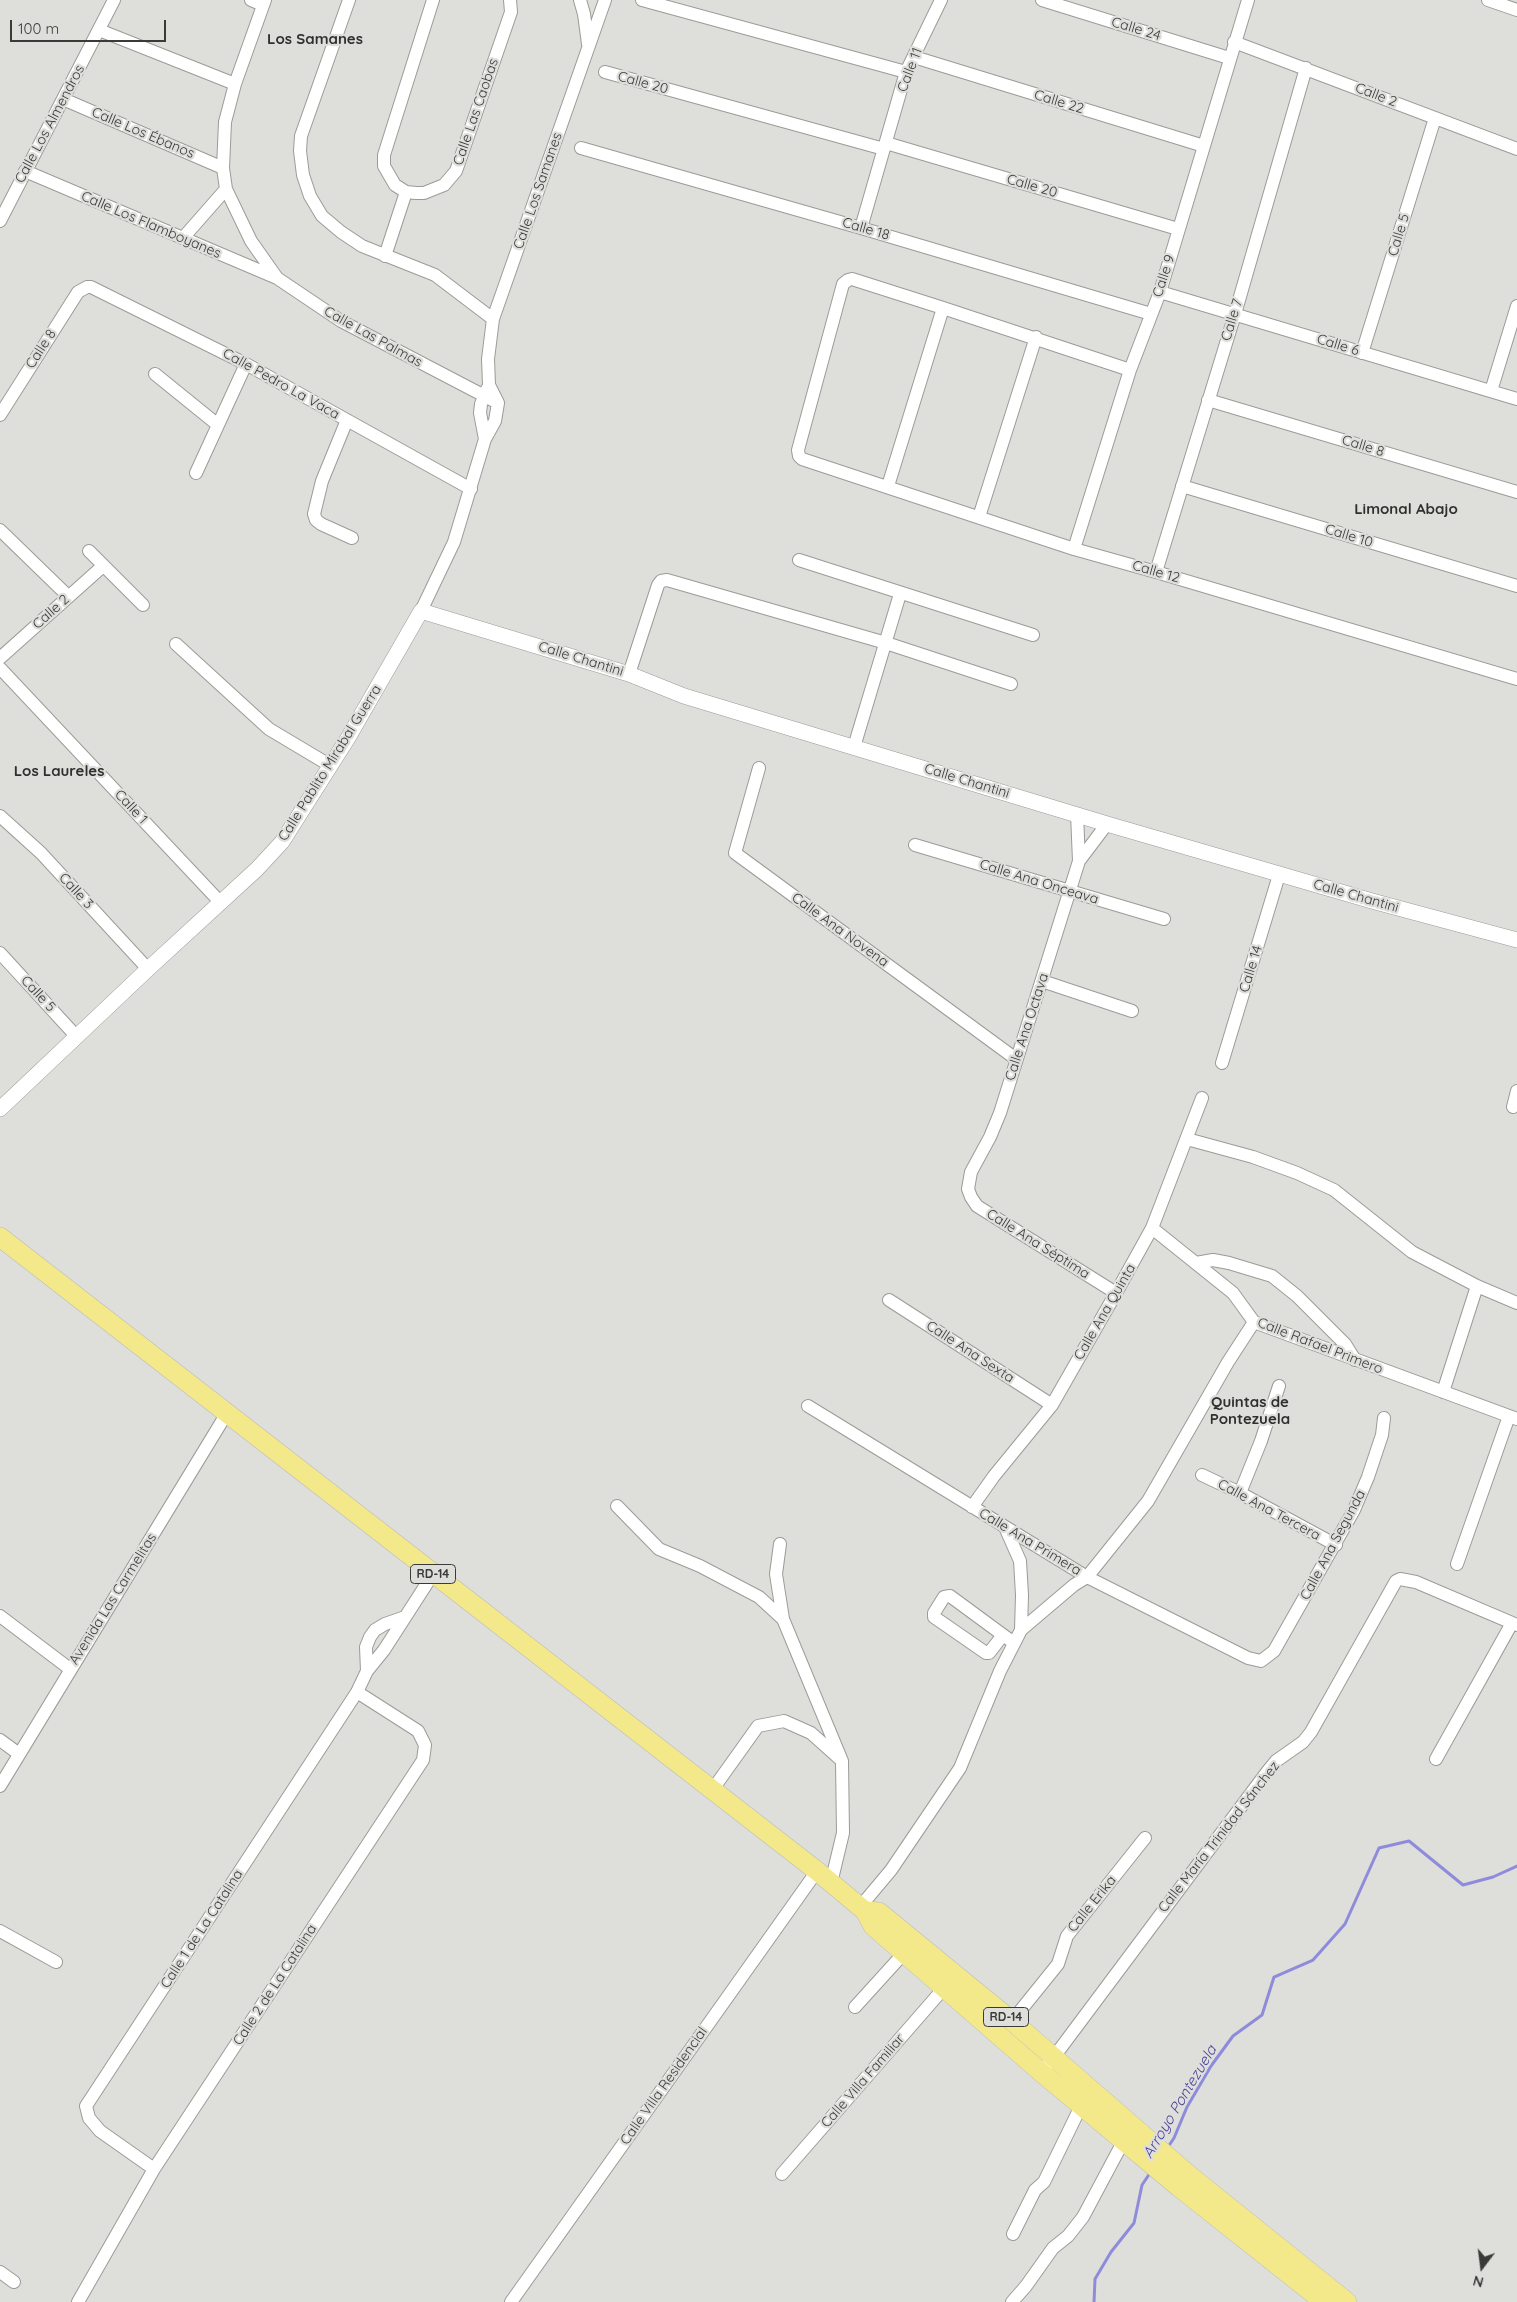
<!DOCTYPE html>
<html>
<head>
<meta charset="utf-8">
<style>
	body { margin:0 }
	#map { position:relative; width:1517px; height:2302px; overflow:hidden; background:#dededb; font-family:Quicksand,sans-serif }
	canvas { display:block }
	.north { position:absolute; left:1457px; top:2242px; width:50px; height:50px; -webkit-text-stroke:4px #dededb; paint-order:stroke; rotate:195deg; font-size:14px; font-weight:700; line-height:20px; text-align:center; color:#3a3a39 }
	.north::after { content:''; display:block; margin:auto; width:18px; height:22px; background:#3a3a39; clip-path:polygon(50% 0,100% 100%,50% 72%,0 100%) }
	.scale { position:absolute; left:10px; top:20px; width:156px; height:22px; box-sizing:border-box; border:2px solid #3a3a39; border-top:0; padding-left:6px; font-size:15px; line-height:18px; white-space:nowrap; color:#3a3a39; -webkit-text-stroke:4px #dededb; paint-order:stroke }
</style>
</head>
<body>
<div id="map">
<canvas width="1517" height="2302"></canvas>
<div class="north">N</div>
<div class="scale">100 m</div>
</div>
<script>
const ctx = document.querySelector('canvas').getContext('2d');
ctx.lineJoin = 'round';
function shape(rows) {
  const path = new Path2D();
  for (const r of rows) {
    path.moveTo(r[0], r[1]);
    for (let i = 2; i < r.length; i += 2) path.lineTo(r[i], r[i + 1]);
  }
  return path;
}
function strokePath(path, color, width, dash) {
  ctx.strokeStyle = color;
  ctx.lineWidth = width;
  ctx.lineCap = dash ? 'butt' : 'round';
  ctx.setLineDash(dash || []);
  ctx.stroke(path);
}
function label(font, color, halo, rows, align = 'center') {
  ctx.font = font + ' Quicksand,sans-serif';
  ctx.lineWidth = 4.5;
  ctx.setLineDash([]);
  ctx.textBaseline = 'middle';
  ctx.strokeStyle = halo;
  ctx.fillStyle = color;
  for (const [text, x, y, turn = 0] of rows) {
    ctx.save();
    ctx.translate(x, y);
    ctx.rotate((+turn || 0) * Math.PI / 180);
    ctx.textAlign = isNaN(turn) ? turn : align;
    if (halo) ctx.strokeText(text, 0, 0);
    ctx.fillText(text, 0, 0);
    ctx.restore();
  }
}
strokePath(shape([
	[1168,2147,1174,2138,1187,2107,1211,2066,1233,2036,1262,2015,1274,1977,1313,1960,1345,1924,1379,1848,1409,1841,1463,1885,1493,1877,1517,1866],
	[1094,2302,1095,2279,1111,2252,1134,2223,1142,2185,1150,2173]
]), '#8e8cda', 3);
const minor = shape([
	[251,0,263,5],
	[265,0,235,84,225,122,223,168,226,189,251,241,277,278,341,321,498,403],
	[349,0,301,136,300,151,303,175,310,196,322,216,341,232,362,246,435,275,493,319],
	[433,0,384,155,384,166,395,185,406,192,416,193,424,193,444,185,456,171,511,12,510,0],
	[580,0,584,14,588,44],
	[642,0,906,72],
	[1042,0,1229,58],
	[1488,0,1517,10],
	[99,30,235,84],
	[1234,42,1517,149],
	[914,57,1204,146],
	[605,72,884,149],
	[63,99,223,168],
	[886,143,1178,229],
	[581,148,861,228,1151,314],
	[25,171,277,278],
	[0,221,114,0],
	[861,228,906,72,941,0],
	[183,238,226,189],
	[385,256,406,192],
	[1160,292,1517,399],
	[1362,353,1435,118],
	[1130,370,943,308,852,279,848,280,843,284,798,450,799,456,802,459,1074,549,1156,572,1517,679],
	[155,374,218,425],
	[1491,391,1517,306],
	[1208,400,1517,492],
	[0,415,78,292,87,287,91,287,246,364,471,489],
	[347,420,322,481,314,514,316,520,321,524,352,538],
	[485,439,480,413,481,404,487,389],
	[196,473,246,364],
	[888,486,943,308],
	[1182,486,1517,586],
	[979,517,1036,337],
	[0,530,68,596],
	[1074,549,1130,370,1160,292,1248,0],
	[89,551,143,605],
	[799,560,1033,635],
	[1156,572,1235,314,1306,68],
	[421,611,454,542,485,439,495,421,498,403,489,385,488,359,493,319,605,0],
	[176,644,269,729,331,766],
	[0,658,103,566],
	[0,668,221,903],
	[629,674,658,585,661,581,667,580,886,643,1011,684],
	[854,747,900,594],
	[759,768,735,853,1016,1059],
	[1077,814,1079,861],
	[0,816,41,853,148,969],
	[1107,824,1079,861,1000,1113,990,1137,971,1172,968,1189,971,1197,977,1206,1116,1293],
	[915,845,1164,919],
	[0,953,76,1036],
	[1042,981,1132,1011],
	[1222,1063,1279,875],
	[1513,1107,1517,1091],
	[1187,1139,1253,1157,1297,1173,1334,1190,1412,1252,1477,1286,1517,1303],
	[1152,1228,1233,1293,1254,1322,1517,1419],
	[1196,1263,1213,1260,1229,1263,1272,1276,1297,1296,1345,1344,1355,1360],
	[889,1300,1052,1405],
	[1443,1392,1477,1286],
	[808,1406,1087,1577,1248,1658,1261,1661,1274,1651,1354,1510,1368,1477,1382,1435,1384,1418],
	[1202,1475,1240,1493,1336,1545],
	[1240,1493,1261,1441,1279,1386],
	[617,1506,659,1549,700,1566,759,1597,783,1619,842,1761,843,1833,831,1883],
	[972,1507,994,1476,1052,1405,1116,1293,1152,1228,1202,1098],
	[1005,1527,1020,1561,1022,1595,1021,1630],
	[780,1544,776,1574,783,1619],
	[1457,1564,1509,1416],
	[0,1616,70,1669],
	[1003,1635,989,1653,986,1653,934,1617,934,1613,944,1597,950,1596,1003,1635,1014,1643],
	[367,1671,366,1647,370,1637,375,1630,385,1624,405,1617],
	[0,1740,19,1754],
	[1436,1759,1512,1623],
	[0,1786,227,1413],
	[713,1789,758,1726,784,1721,811,1733,840,1759],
	[860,1907,891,1870,960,1768,1000,1671,1021,1630,1074,1585,1087,1577,1148,1501,1228,1362,1254,1322],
	[0,1931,56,1962],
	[855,2007,904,1953],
	[1012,2021,1058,1964,1067,1936,1145,1838],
	[1042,2073,1267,1772,1276,1761,1303,1742,1311,1732,1396,1581,1400,1579,1416,1582,1517,1625],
	[154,2169,100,2131,89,2118,86,2106,357,1692,367,1671,384,1650,433,1574],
	[782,2174,944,1988],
	[1013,2234,1035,2190,1044,2182,1081,2106],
	[0,2272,14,2282],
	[78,2302,154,2169,423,1760,425,1745,418,1731,357,1692],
	[511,2302,817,1871],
	[1012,2302,1026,2286,1053,2248,1068,2236,1083,2217,1123,2142]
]);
const tertiary = shape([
	[0,1109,148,969,257,869,282,842,348,738,421,611,629,674,684,696,1107,824,1372,901,1517,940]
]);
const primary = shape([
	[0,1237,817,1871,865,1911,873,1926,1042,2073,1180,2188,1324,2302],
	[865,1911,879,1912,1012,2021,1189,2175,1347,2302]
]);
strokePath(minor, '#9c9b98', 14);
strokePath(tertiary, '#9c9b98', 16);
strokePath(primary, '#bcbcbc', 20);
strokePath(minor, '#fff', 12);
strokePath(tertiary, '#fff', 15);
strokePath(primary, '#f3e98b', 19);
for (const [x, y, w] of [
	[433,1574,45],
	[1006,2017,45]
]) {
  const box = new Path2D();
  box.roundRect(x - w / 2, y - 9.5, w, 19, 4);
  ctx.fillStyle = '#dededb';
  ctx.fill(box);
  strokePath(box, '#3a3a39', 1);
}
label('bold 12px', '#3a3a39', null, [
	["RD-14",433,1574],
	["RD-14",1006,2017]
]);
label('14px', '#3a3a39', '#dededb', [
	["Calle 24",1136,29,17],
	["Calle 11",910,70,-69],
	["Calle 20",643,83,15],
	["Calle 2",1376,95,21],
	["Calle 22",1059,102,17],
	["Calle Las Caobas",476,112,-71],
	["Calle Los Almendros",50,124,-62],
	["Calle Los Ébanos",143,133,23],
	["Calle 20",1032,186,16],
	["Calle Los Samanes",538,191,-71],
	["Calle Los Flamboyanes",151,225,23],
	["Calle 18",866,229,16],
	["Calle 5",1399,235,-73],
	["Calle 9",1164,276,-72],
	["Calle 7",1232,320,-73],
	["Calle Las Palmas",373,337,29],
	["Calle 6",1338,345,17],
	["Calle 8",41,349,-57],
	["Calle Pedro La Vaca",281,384,29],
	["Calle 8",1363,446,17],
	["Calle 10",1349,536,17],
	["Calle 12",1156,572,16],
	["Calle 2",51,612,-42],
	["Calle Chantini",581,659,17],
	["Calle Pablito Mirabal Guerra",330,763,-58],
	["Calle Chantini",967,781,17],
	["Calle 1",131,807,47],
	["Calle Ana Onceava",1039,882,17],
	["Calle 3",76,891,47],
	["Calle Chantini",1356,896,16],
	["Calle Ana Novena",840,930,36],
	["Calle 14",1251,969,-73],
	["Calle 5",38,994,47],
	["Calle Ana Octava",1027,1027,-72],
	["Calle Ana Séptima",1038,1244,32],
	["Calle Ana Quinta",1105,1312,-60],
	["Calle Rafael Primero",1320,1346,21],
	["Calle Ana Sexta",970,1352,33],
	["Calle Ana Tercera",1269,1510,28],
	["Calle Ana Primera",1030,1542,31],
	["Calle Ana Segunda",1333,1545,-62],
	["Avenida Las Carmelitas",113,1599,-58],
	["Calle María Trinidad Sánchez",1219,1837,-52],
	["Calle Erika",1092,1904,-51],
	["Calle 1 de La Catalina",202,1929,-57],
	["Calle 2 de La Catalina",275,1985,-57],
	["Calle Villa Familiar",863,2081,-49],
	["Calle Villa Residencial",664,2086,-55]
]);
label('bold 15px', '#30302e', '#dededb', [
	["Los Samanes",315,39],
	["Limonal Abajo",1406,509],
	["Los Laureles",59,771],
	["Quintas de",1250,1402],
	["Pontezuela",1250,1419]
]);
label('italic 15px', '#4c429d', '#dededb', [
	["Arroyo Pontezuela",1180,2102,-59]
]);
</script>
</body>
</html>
